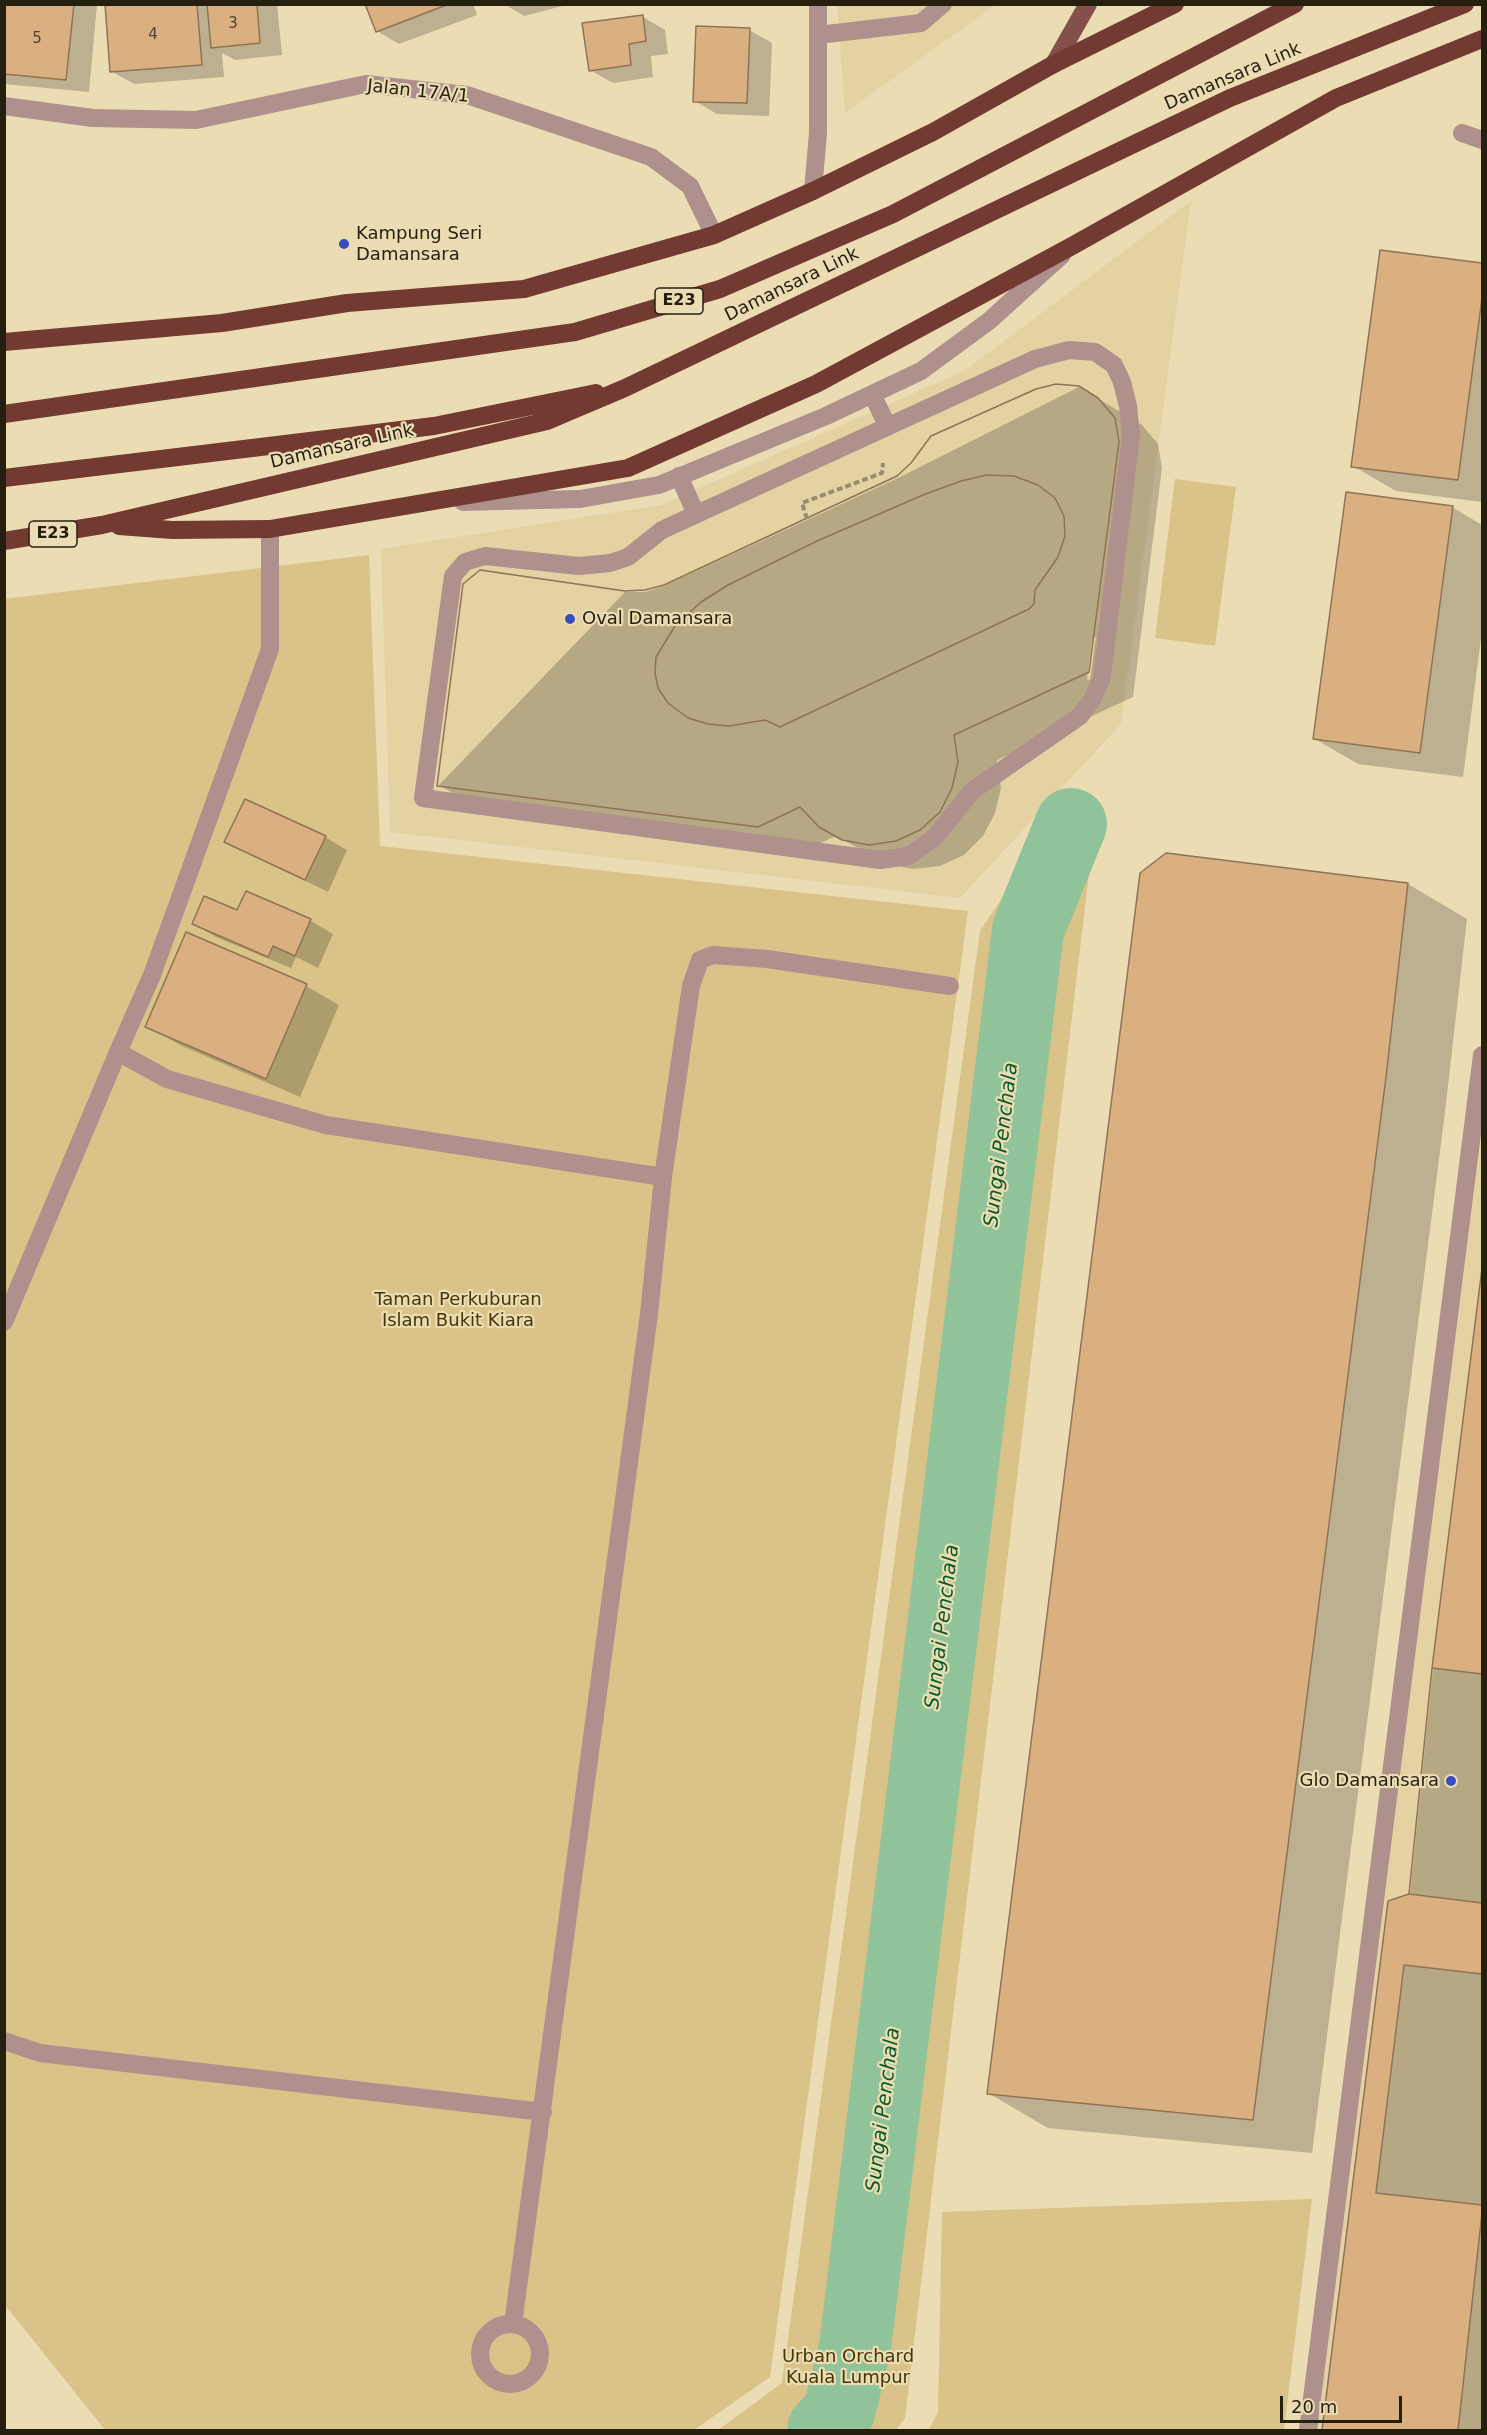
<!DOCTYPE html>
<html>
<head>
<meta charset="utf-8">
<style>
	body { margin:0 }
	#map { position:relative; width:1487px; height:2435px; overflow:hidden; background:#ebdcb4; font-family:"DejaVu Sans",sans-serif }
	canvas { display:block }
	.frame { position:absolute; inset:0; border:6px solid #251f10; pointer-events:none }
	.scale { position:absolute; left:1280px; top:2396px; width:122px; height:27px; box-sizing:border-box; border:3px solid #251f10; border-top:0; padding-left:8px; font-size:18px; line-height:21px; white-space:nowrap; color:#251f10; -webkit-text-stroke:4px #ebdcb4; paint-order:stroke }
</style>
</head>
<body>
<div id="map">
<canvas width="1487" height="2435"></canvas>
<div class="frame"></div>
<div class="scale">20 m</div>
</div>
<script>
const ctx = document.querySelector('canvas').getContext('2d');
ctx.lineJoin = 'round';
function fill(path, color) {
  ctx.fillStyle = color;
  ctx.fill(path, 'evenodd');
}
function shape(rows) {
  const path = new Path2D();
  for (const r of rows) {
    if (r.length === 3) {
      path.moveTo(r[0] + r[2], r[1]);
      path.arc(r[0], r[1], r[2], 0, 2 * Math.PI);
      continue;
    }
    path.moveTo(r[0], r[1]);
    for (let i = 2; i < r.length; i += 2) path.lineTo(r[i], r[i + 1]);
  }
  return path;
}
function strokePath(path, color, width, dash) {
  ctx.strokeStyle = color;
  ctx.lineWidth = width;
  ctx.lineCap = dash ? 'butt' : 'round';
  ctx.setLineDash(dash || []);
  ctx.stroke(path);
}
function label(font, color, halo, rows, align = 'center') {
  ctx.font = font + ' "DejaVu Sans",sans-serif';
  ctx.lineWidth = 4.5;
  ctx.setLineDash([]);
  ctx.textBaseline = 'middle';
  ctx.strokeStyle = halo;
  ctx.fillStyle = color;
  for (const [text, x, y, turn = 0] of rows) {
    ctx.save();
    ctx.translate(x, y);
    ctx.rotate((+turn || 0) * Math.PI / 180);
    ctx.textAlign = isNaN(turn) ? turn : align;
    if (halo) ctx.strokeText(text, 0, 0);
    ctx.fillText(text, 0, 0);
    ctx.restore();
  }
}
fill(shape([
	[837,4,995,5,845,113],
	[1191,201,1121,724,960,898,390,832,381,549,661,505,964,371],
	[1482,1130,1482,2430,1316,2430,1361,2078]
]), '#e4d2a3');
fill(shape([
	[1175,479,1236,487,1215,646,1155,638],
	[369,555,380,846,968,911,770,2377,694,2430,105,2430,5,2305,4,599],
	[1033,851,1091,857,905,2418,896,2430,718,2430,782,2383,980,931],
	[1312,2199,1284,2430,929,2430,938,2412,942,2212]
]), '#d9c388');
fill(shape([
	[4,4,97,4,89,92,4,84],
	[106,4,277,4,282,55,235,60,222,53,224,77,134,84,111,71],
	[367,4,473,4,477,15,399,44,377,31],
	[504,4,570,4,524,16],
	[643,17,665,30,668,54,651,56,653,77,613,83,590,70],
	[749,30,772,43,769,116,717,114,695,101],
	[1381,252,1482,265,1482,502,1396,491,1353,466],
	[1079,387,1142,425,1158,444,1162,468,1133,697,997,760,1001,788,995,813,983,836,964,855,940,866,913,869,887,864,836,836,803,851,482,810,439,785,625,592,645,592,664,586,898,478],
	[1096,636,1090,680,1087,679,1092,640],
	[1452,507,1482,525,1482,631,1463,777,1358,764,1315,739],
	[325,837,347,850,328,892,226,841],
	[1408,884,1467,919,1445,1112,1312,2153,1048,2128,988,2093],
	[246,893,311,921,333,934,318,968,296,957,291,968,216,937,194,924,238,912],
	[306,986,339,1005,300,1097,180,1045,147,1026],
	[1482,1280,1482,2430,1324,2430,1389,1903,1410,1895,1433,1668]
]), '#0003');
strokePath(shape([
	[823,2430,839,2412,855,2347,1028,930,1071,824]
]), '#90c399', 72);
const building = shape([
	[4,4,74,4,66,80,4,74,4,4],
	[105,4,197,4,202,65,110,72,105,4],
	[207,4,257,4,260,43,211,48,207,4],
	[365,4,449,4,376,32,365,4],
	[643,15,646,41,629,44,631,65,589,71,582,23,643,15],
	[696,26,750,28,747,103,693,102,696,26],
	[1380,250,1482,263,1482,298,1458,480,1351,467,1380,250],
	[1056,384,1079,386,1098,398,1115,418,1119,442,1089,672,954,735,958,762,952,788,940,812,920,830,896,841,869,845,842,840,819,827,800,807,758,827,437,786,463,584,480,570,625,591,645,590,664,585,897,476,911,463,931,436,1036,389,1056,384],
	[987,475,1014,476,1038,485,1055,498,1064,516,1065,536,1058,557,1035,590,1034,604,1029,609,780,727,765,720,729,726,708,724,688,718,668,703,658,688,655,673,656,657,675,626,701,602,728,585,817,541,923,495,961,481,987,475],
	[1056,384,1079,386,1098,398,1115,418,1119,442,1089,672,954,735,958,762,952,788,940,812,920,830,896,841,869,845,842,840,819,827,800,807,758,827,437,786,463,584,480,570,625,591,645,590,664,585,897,476,911,463,931,436,1036,389,1056,384],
	[987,475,1014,476,1038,485,1055,498,1064,516,1065,536,1058,557,1035,590,1034,604,1029,609,780,727,765,720,729,726,708,724,688,718,668,703,658,688,655,673,656,657,675,626,701,602,728,585,817,541,923,495,961,481,987,475],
	[1346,492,1453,506,1420,753,1313,739,1346,492],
	[245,799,326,836,305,880,224,842,245,799],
	[1166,853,1408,883,1386,1077,1253,2120,987,2094,1140,873,1166,853],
	[246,891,311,919,295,956,273,946,268,957,192,924,204,896,237,910,246,891],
	[186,932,307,984,266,1079,145,1027,186,932],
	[1482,1268,1482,2213,1458,2430,1322,2430,1388,1901,1409,1894,1432,1668,1482,1268],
	[1432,1668,1482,1674,1482,1903,1409,1894,1432,1668],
	[1404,1965,1482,1974,1482,2205,1376,2193,1404,1965]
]);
fill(building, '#dbb080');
strokePath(building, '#8e7355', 1.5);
strokePath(shape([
	[807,519,802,503,882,473,883,463]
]), '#998d70', 4, [6, 3]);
strokePath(shape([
	[818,35,921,23,943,4],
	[4,106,93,118,196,120,366,84,467,95,651,157,690,186,714,235],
	[1462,133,1482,140],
	[813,191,818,133,818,4],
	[1069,350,1095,352,1114,365,1122,382,1128,406,1131,435,1102,677,1093,698,1080,716,972,791,935,837,909,856,880,860,423,798,453,576,465,562,485,556,579,566,610,563,628,557,662,530,1035,359,1069,350],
	[872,394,888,427],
	[679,476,696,514],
	[463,502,580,499,659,485,826,416,921,371,989,321,1062,255],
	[270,529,270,649,152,975,118,1052,167,1079,326,1125,663,1177,649,1314,513,2324],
	[663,1177,691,986,700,960,713,955,767,959,950,986],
	[4,1322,118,1052],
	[4,2041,40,2053,543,2112],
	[510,2354,30],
	[1308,2430,1482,1055]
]), '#ae918c', 18);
strokePath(shape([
	[1054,64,1088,4]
]), '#835149', 18);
strokePath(shape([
	[4,342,222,323,347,303,524,289,714,235,813,191,933,132,1054,64,1175,4],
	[4,414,575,332,720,289,893,214,1295,4],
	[4,478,434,426,596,393],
	[119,526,172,530,270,529,628,468,816,384,1072,246,1336,98,1482,39],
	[4,541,102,525,547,421,625,388,1230,98,1465,4]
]), '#723a31', 18);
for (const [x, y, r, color] of [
	[344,244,6,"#374cbe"],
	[570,619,6,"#374cbe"],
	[1451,1781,6,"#374cbe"]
]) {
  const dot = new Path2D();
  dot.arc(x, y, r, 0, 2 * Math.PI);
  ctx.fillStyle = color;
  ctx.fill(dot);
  strokePath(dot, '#ebdcb4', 2);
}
label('15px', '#52432c', null, [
	["3",233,24],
	["4",153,35],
	["5",37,39]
]);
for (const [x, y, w] of [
	[679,301,48],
	[53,534,48]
]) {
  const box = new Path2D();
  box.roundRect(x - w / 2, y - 13, w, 26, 4.5);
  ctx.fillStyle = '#ebdcb4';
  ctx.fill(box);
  strokePath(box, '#251f10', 1.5);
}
label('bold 16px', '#251f10', null, [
	["E23",679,301],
	["E23",53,534]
]);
label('18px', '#251f10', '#ebdcb4', [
	["Damansara Link",1233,77,-23],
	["Jalan 17A/1",418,92,6],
	["Damansara Link",792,285,-26],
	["Damansara Link",342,447,-13]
]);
label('18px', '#251f10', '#ebdcb4', [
	["Kampung Seri",356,234],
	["Damansara",356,255],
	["Oval Damansara",582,619],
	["Glo Damansara",1439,1781,"right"]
], 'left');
label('18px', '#463604', '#ebdcb4', [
	["Taman Perkuburan",458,1300],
	["Islam Bukit Kiara",458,1321],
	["Urban Orchard",848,2357],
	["Kuala Lumpur",848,2378]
]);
label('italic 20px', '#075b28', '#ebdcb4', [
	["Sungai Penchala",1002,1145,-83],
	["Sungai Penchala",943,1627,-83],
	["Sungai Penchala",884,2110,-83]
]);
</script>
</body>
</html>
